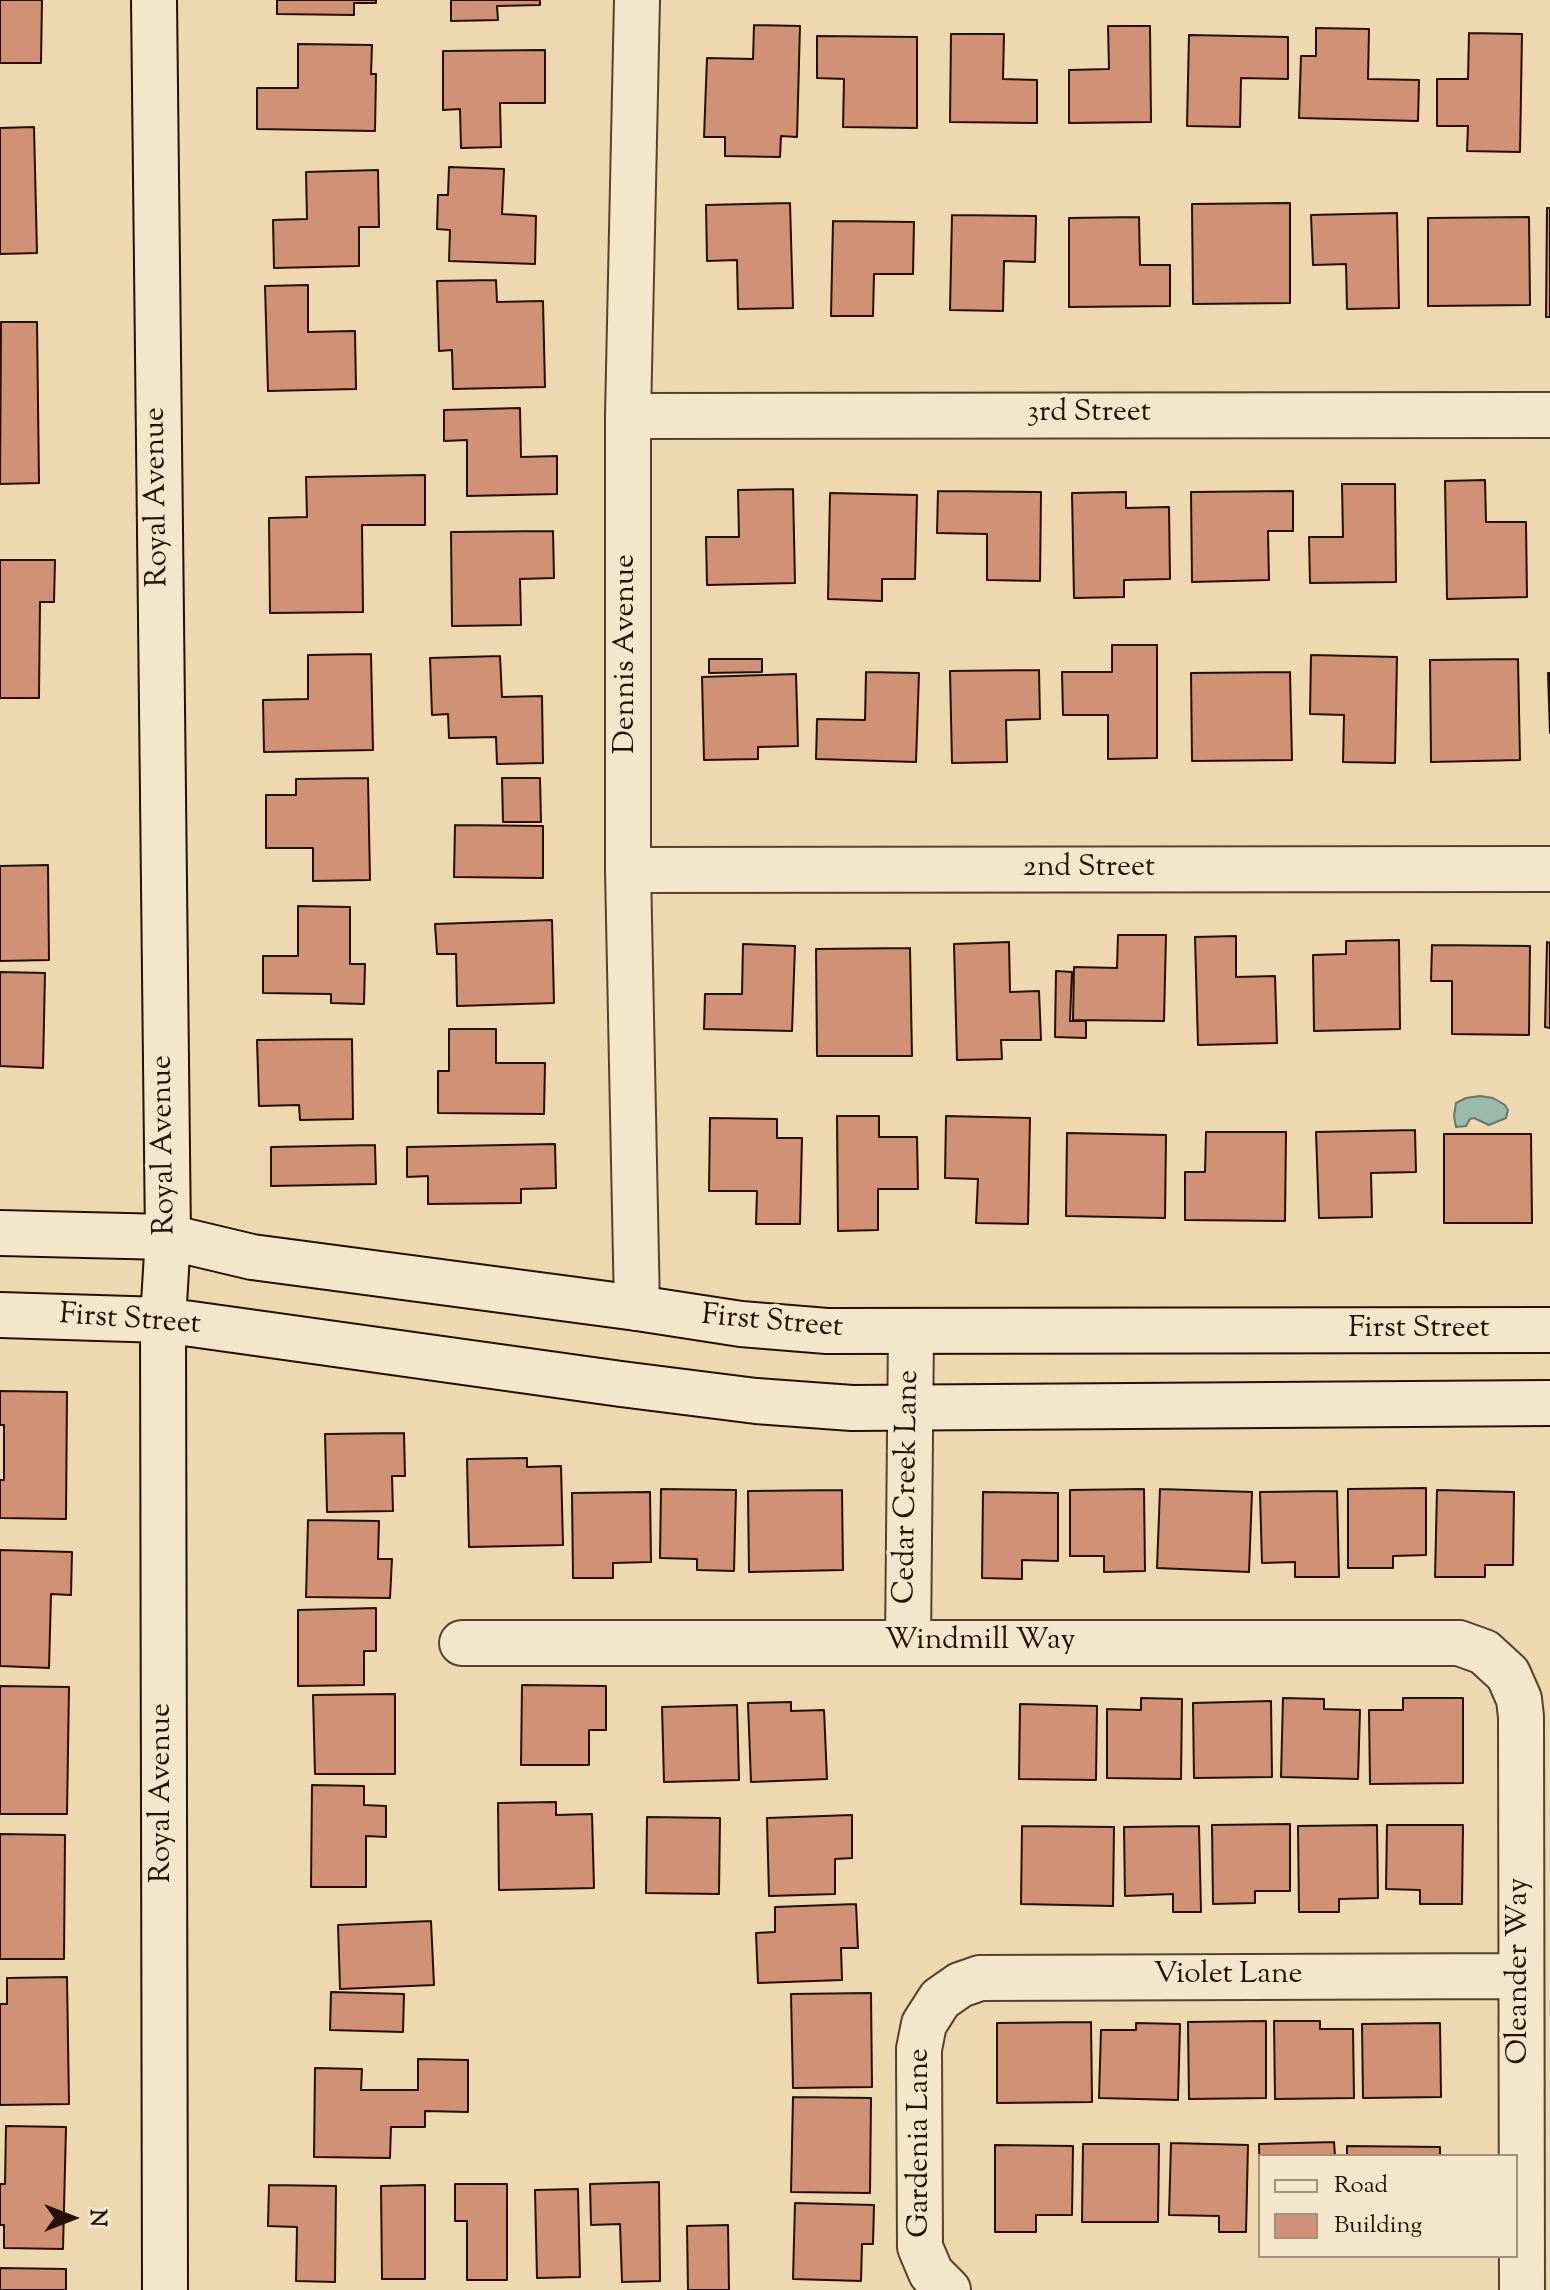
<!DOCTYPE html>
<html>
<head>
<meta charset="utf-8">
<style>
	body { margin:0 }
	#map { position:relative; width:1550px; height:2290px; overflow:hidden; background:#edd8af; font-family:"Sorts Mill Goudy",serif }
	canvas { display:block }
	.legend { position:absolute; left:1258px; top:2154px; width:260px; height:104px; box-sizing:border-box; background:#f3e6cb; border:2px solid #a1907a; margin:0; padding:10px 14px; list-style:none; font-size:24px; color:#260f00 }
	.legend li { display:flex; align-items:center; gap:16px; height:40px }
	.legend b { width:40px; border:2px solid #a1907a }
	.north { position:absolute; left:32px; top:2178px; width:80px; height:80px; -webkit-text-stroke:6px #f3e6cb; paint-order:stroke; rotate:90deg; font-size:22px; font-weight:700; line-height:32px; text-align:center; color:#260f00 }
	.north::after { content:''; display:block; margin:auto; width:28px; height:36px; background:#260f00; clip-path:polygon(50% 0,100% 100%,50% 72%,0 100%) }
</style>
</head>
<body>
<div id="map">
<canvas width="1550" height="2290"></canvas>
<ul class="legend">
<li><b style="height:10px;background:#f3e6cb"></b>Road</li>
<li><b style="height:22px;background:#d19175"></b>Building</li>
</ul>
<div class="north">N</div>
</div>
<script>
const ctx = document.querySelector('canvas').getContext('2d');
ctx.lineJoin = 'round';
function fill(path, color) {
  ctx.fillStyle = color;
  ctx.fill(path, 'evenodd');
}
function shape(rows) {
  const path = new Path2D();
  for (const r of rows) {
    path.moveTo(r[0], r[1]);
    for (let i = 2; i < r.length; i += 2) path.lineTo(r[i], r[i + 1]);
  }
  return path;
}
function strokePath(path, color, width, dash) {
  ctx.strokeStyle = color;
  ctx.lineWidth = width;
  ctx.lineCap = dash ? 'butt' : 'round';
  ctx.setLineDash(dash || []);
  ctx.stroke(path);
}
function label(font, color, halo, rows, align = 'center') {
  ctx.font = font + ' "Sorts Mill Goudy",serif';
  ctx.lineWidth = 8;
  ctx.setLineDash([]);
  ctx.textBaseline = 'middle';
  ctx.strokeStyle = halo;
  ctx.fillStyle = color;
  for (const [text, x, y, turn = 0] of rows) {
    ctx.save();
    ctx.translate(x, y);
    ctx.rotate((+turn || 0) * Math.PI / 180);
    ctx.textAlign = isNaN(turn) ? turn : align;
    if (halo) ctx.strokeText(text, 0, 0);
    ctx.fillText(text, 0, 0);
    ctx.restore();
  }
}
const water = shape([
	[1480,1096,1493,1098,1505,1105,1508,1110,1506,1118,1489,1125,1474,1118,1470,1119,1466,1126,1456,1127,1454,1116,1456,1103,1466,1098,1480,1096]
]);
fill(water, '#99baac');
strokePath(water, '#6b7667', 2);
const building = shape([
	[0,0,42,0,41,63,0,63,0,0],
	[277,0,376,0,376,3,354,3,354,15,277,14,277,0],
	[451,0,540,0,540,5,497,6,498,20,451,21,451,0],
	[754,25,800,26,797,137,781,136,780,157,725,156,725,137,704,137,707,58,753,59,754,25],
	[1108,26,1150,26,1151,122,1069,123,1069,70,1109,69,1108,26],
	[1316,28,1369,29,1368,79,1419,80,1418,121,1299,118,1301,56,1316,56,1316,28],
	[1469,33,1522,34,1520,152,1467,151,1468,126,1437,126,1437,79,1468,79,1469,33],
	[951,34,1004,34,1003,79,1037,80,1037,123,950,122,951,34],
	[1189,35,1288,37,1288,79,1241,78,1240,127,1187,126,1189,35],
	[817,36,917,37,917,128,843,127,844,79,817,78,817,36],
	[298,44,372,45,371,74,376,74,375,131,257,129,257,88,298,88,298,44],
	[545,50,545,103,500,103,501,147,461,148,460,109,443,110,443,51,545,50],
	[34,127,37,253,0,254,0,128,34,127],
	[449,167,504,169,502,214,536,216,535,264,449,261,450,230,437,229,438,195,448,195,449,167],
	[378,170,379,227,359,227,359,266,274,268,273,220,307,219,306,172,378,170],
	[790,203,793,308,738,309,737,260,707,261,706,205,790,203],
	[1290,203,1290,303,1193,304,1192,204,1290,203],
	[1547,208,1550,208,1550,317,1546,317,1547,208],
	[1397,213,1399,308,1347,309,1346,264,1313,265,1311,215,1397,213],
	[952,215,1036,216,1035,262,1004,261,1003,311,950,310,952,215],
	[1139,217,1140,265,1170,265,1170,306,1069,307,1069,218,1139,217],
	[1529,217,1530,305,1428,306,1428,218,1529,217],
	[833,221,914,222,913,274,874,274,873,316,831,316,833,221],
	[496,280,497,302,543,301,545,387,453,389,452,350,439,351,437,281,496,280],
	[308,285,308,332,355,331,356,389,268,391,265,286,308,285],
	[1,322,37,322,39,483,0,484,1,322],
	[520,408,521,457,557,456,557,494,467,496,467,440,444,441,444,410,520,408],
	[425,475,425,525,362,525,363,612,270,613,269,518,307,517,306,477,425,475],
	[1485,480,1486,522,1526,522,1527,597,1447,599,1445,481,1485,480],
	[1342,484,1395,484,1396,582,1310,583,1309,537,1343,537,1342,484],
	[793,489,795,583,707,585,706,537,739,537,738,490,793,489],
	[938,491,1041,492,1040,581,987,580,987,534,937,533,938,491],
	[1293,491,1293,531,1268,531,1269,580,1192,582,1191,492,1293,491],
	[1126,492,1126,508,1169,507,1170,579,1124,580,1124,597,1074,598,1072,493,1126,492],
	[830,493,917,495,915,579,882,579,882,601,828,599,830,493],
	[553,531,554,578,520,579,521,625,452,626,451,532,553,531],
	[0,560,55,560,54,602,40,602,39,698,0,698,0,560],
	[1112,645,1157,645,1157,758,1108,759,1108,715,1063,715,1062,672,1112,672,1112,645],
	[371,654,373,750,264,752,263,700,308,699,308,655,371,654],
	[1311,655,1397,657,1395,763,1343,762,1344,715,1310,714,1311,655],
	[500,656,502,697,542,696,543,763,497,764,496,737,449,738,448,714,432,715,430,658,500,656],
	[709,659,762,659,762,672,709,673,709,659],
	[1518,659,1520,760,1431,762,1430,660,1518,659],
	[1039,670,1040,719,1006,720,1007,762,952,763,950,671,1039,670],
	[866,672,919,673,916,762,816,759,817,719,865,720,866,672],
	[1290,672,1292,760,1192,761,1191,673,1290,672],
	[1548,673,1550,673,1550,733,1548,673],
	[796,674,798,746,758,747,758,759,704,760,702,677,796,674],
	[368,778,370,880,313,881,313,848,266,848,266,795,296,795,296,779,368,778],
	[502,778,540,778,541,822,503,822,502,778],
	[455,825,543,826,543,878,454,877,455,825],
	[48,865,49,960,0,961,0,866,48,865],
	[298,906,350,907,350,964,365,964,364,1004,331,1003,331,994,263,993,263,956,298,956,298,906],
	[552,920,554,1003,457,1006,456,954,437,954,435,924,552,920],
	[1118,935,1166,935,1164,1021,1073,1020,1074,967,1117,968,1118,935],
	[1236,936,1236,977,1275,976,1277,1043,1198,1045,1195,937,1236,936],
	[1399,940,1400,1029,1314,1031,1313,955,1346,954,1346,941,1399,940],
	[1009,942,1010,992,1039,991,1041,1040,1001,1040,1002,1059,957,1060,954,944,1009,942],
	[1547,942,1550,943,1550,1028,1545,1027,1547,942],
	[743,944,795,946,792,1031,704,1029,705,994,742,994,743,944],
	[1432,945,1530,946,1529,1035,1452,1034,1452,981,1431,981,1432,945],
	[910,948,912,1056,817,1056,816,949,910,948],
	[1056,971,1072,972,1070,1021,1086,1021,1086,1038,1055,1037,1056,971],
	[0,972,45,973,43,1068,0,1066,0,972],
	[449,1029,496,1029,496,1063,545,1063,544,1114,438,1113,438,1071,449,1071,449,1029],
	[352,1039,353,1119,300,1120,299,1105,259,1106,257,1040,352,1039],
	[837,1116,879,1116,879,1137,917,1137,918,1189,878,1189,878,1230,838,1231,837,1116],
	[946,1116,1030,1118,1028,1224,976,1223,978,1179,945,1178,946,1116],
	[710,1118,777,1119,777,1138,802,1138,800,1224,756,1224,757,1191,709,1191,710,1118],
	[1415,1130,1416,1172,1371,1173,1372,1217,1319,1218,1316,1132,1415,1130],
	[1206,1132,1286,1132,1285,1221,1185,1220,1185,1172,1205,1172,1206,1132],
	[1067,1133,1166,1135,1165,1218,1066,1216,1067,1133],
	[1444,1134,1531,1134,1532,1223,1444,1223,1444,1134],
	[555,1144,556,1188,521,1189,521,1203,428,1204,428,1176,407,1177,407,1147,555,1144],
	[375,1145,376,1184,271,1186,271,1147,375,1145],
	[0,1391,67,1392,66,1519,0,1518,0,1480,4,1480,4,1425,0,1425,0,1391],
	[404,1433,405,1476,392,1476,393,1511,327,1512,325,1434,404,1433],
	[527,1458,527,1467,561,1466,563,1545,469,1547,467,1459,527,1458],
	[1426,1488,1426,1555,1393,1556,1393,1568,1348,1568,1348,1489,1426,1488],
	[661,1489,736,1490,734,1571,697,1570,697,1559,660,1558,661,1489],
	[1144,1489,1145,1571,1104,1572,1104,1556,1070,1556,1070,1490,1144,1489],
	[1160,1489,1252,1492,1249,1572,1157,1568,1160,1489],
	[842,1490,843,1570,749,1572,748,1491,842,1490],
	[1437,1490,1514,1492,1513,1565,1485,1565,1485,1577,1435,1577,1437,1490],
	[1337,1491,1339,1577,1295,1577,1295,1562,1262,1563,1260,1492,1337,1491],
	[650,1492,651,1562,613,1563,613,1578,573,1578,572,1493,650,1492],
	[983,1492,1058,1493,1058,1561,1022,1560,1022,1579,982,1578,983,1492],
	[308,1520,379,1521,378,1559,392,1559,390,1598,306,1597,308,1520],
	[0,1550,72,1552,71,1595,51,1594,49,1668,0,1666,0,1550],
	[376,1608,376,1651,364,1651,364,1685,298,1686,298,1610,376,1608],
	[522,1685,606,1686,606,1730,589,1730,589,1765,521,1765,522,1685],
	[0,1686,69,1687,67,1814,0,1814,0,1686],
	[395,1694,395,1774,315,1774,313,1695,395,1694],
	[1141,1698,1182,1699,1181,1779,1107,1778,1107,1709,1141,1710,1141,1698],
	[1283,1698,1324,1699,1324,1709,1360,1710,1358,1779,1281,1777,1283,1698],
	[1403,1698,1463,1698,1463,1783,1370,1784,1369,1710,1403,1710,1403,1698],
	[1271,1701,1272,1777,1194,1778,1193,1703,1271,1701],
	[791,1702,791,1711,824,1710,827,1779,751,1782,748,1703,791,1702],
	[1020,1704,1097,1706,1096,1780,1019,1779,1020,1704],
	[737,1705,739,1780,664,1782,662,1707,737,1705],
	[312,1785,364,1786,364,1805,386,1806,386,1837,366,1836,366,1887,311,1887,312,1785],
	[556,1802,556,1815,592,1814,594,1888,499,1890,498,1803,556,1802],
	[852,1815,852,1858,835,1859,835,1894,769,1896,767,1818,852,1815],
	[647,1817,720,1818,719,1894,646,1893,647,1817],
	[1290,1824,1290,1891,1255,1891,1255,1903,1213,1904,1212,1825,1290,1824],
	[1377,1825,1378,1898,1339,1899,1339,1912,1299,1912,1298,1826,1377,1825],
	[1387,1825,1463,1825,1462,1904,1420,1904,1420,1890,1386,1889,1387,1825],
	[1022,1826,1114,1827,1113,1906,1021,1904,1022,1826],
	[1199,1826,1201,1912,1173,1912,1173,1894,1125,1896,1124,1827,1199,1826],
	[0,1834,65,1835,64,1959,0,1959,0,1834],
	[856,1904,858,1948,841,1948,842,1980,758,1983,756,1933,775,1932,775,1907,856,1904],
	[431,1921,434,1985,340,1989,338,1925,431,1921],
	[67,1977,69,2104,0,2105,0,2004,7,2004,7,1978,67,1977],
	[331,1992,404,1994,403,2032,330,2030,331,1992],
	[871,1993,872,2087,793,2088,791,1994,871,1993],
	[1266,2021,1266,2098,1189,2099,1188,2022,1266,2021],
	[1274,2021,1320,2021,1320,2029,1353,2029,1354,2098,1275,2099,1274,2021],
	[1091,2022,1092,2102,997,2103,997,2023,1091,2022],
	[1136,2023,1180,2024,1178,2100,1099,2098,1101,2030,1136,2030,1136,2023],
	[1440,2023,1441,2097,1363,2098,1362,2024,1440,2023],
	[418,2059,468,2060,468,2112,425,2111,425,2127,391,2127,390,2158,314,2157,315,2068,362,2069,361,2090,418,2090,418,2059],
	[793,2097,871,2098,870,2193,791,2192,793,2097],
	[6,2126,66,2127,63,2249,4,2248,4,2225,0,2225,0,2184,5,2184,6,2126],
	[1334,2142,1335,2156,1260,2156,1260,2190,1259,2144,1334,2142],
	[1171,2143,1248,2145,1246,2232,1219,2232,1219,2216,1169,2215,1171,2143],
	[1083,2144,1159,2144,1158,2222,1082,2222,1083,2144],
	[995,2145,1073,2146,1072,2215,1036,2215,1036,2232,995,2232,995,2145],
	[1347,2146,1440,2147,1440,2156,1347,2156,1347,2146],
	[659,2182,660,2281,622,2282,620,2224,591,2225,590,2184,659,2182],
	[455,2184,507,2184,507,2280,467,2280,467,2221,455,2221,455,2184],
	[269,2185,336,2186,335,2282,296,2281,297,2227,268,2226,269,2185],
	[425,2185,425,2279,382,2279,381,2186,425,2185],
	[578,2189,580,2277,537,2278,535,2190,578,2189],
	[795,2203,874,2205,873,2244,862,2244,861,2281,793,2279,795,2203],
	[728,2225,729,2290,688,2290,687,2226,728,2225],
	[0,2268,66,2269,66,2290,0,2290,0,2268]
]);
fill(building, '#d19175');
strokePath(building, '#260f00', 2);
const street = shape([
	[637,0,628,416,628,870,637,1308],
	[628,416,1550,415],
	[628,870,1550,869],
	[462,1643,1459,1643,1484,1652,1508,1674,1519,1699,1521,1717,1522,2290],
	[908,1643,911,1332],
	[948,2290,931,2273,920,2247,919,2049,924,2024,940,1999,960,1985,980,1978,1521,1976]
]);
const secondary = shape([
	[154,0,168,1237,163,1320,165,2290],
	[0,1233,168,1237,252,1257,637,1308,741,1324,827,1331,1550,1330],
	[0,1315,163,1320,621,1384,756,1401,852,1408,1550,1403]
]);
strokePath(street, '#58412c', 48);
strokePath(secondary, '#260f00', 48);
strokePath(street, '#f3e6cb', 44);
strokePath(secondary, '#f3e6cb', 44);
label('30px', '#260f00', '#f3e6cb', [
	["3rd Street",1089,415],
	["Royal Avenue",159,497,-91],
	["Dennis Avenue",628,654,-90],
	["2nd Street",1089,870],
	["Royal Avenue",166,1145,-91],
	["First Street",130,1322,4],
	["First Street",772,1324,5],
	["First Street",1419,1331],
	["Cedar Creek Lane",909,1487,-89],
	["Windmill Way",980,1643],
	["Royal Avenue",164,1793,-90],
	["Oleander Way",1521,1971,-90],
	["Violet Lane",1228,1977],
	["Gardenia Lane",922,2143,-90]
]);
</script>
</body>
</html>
